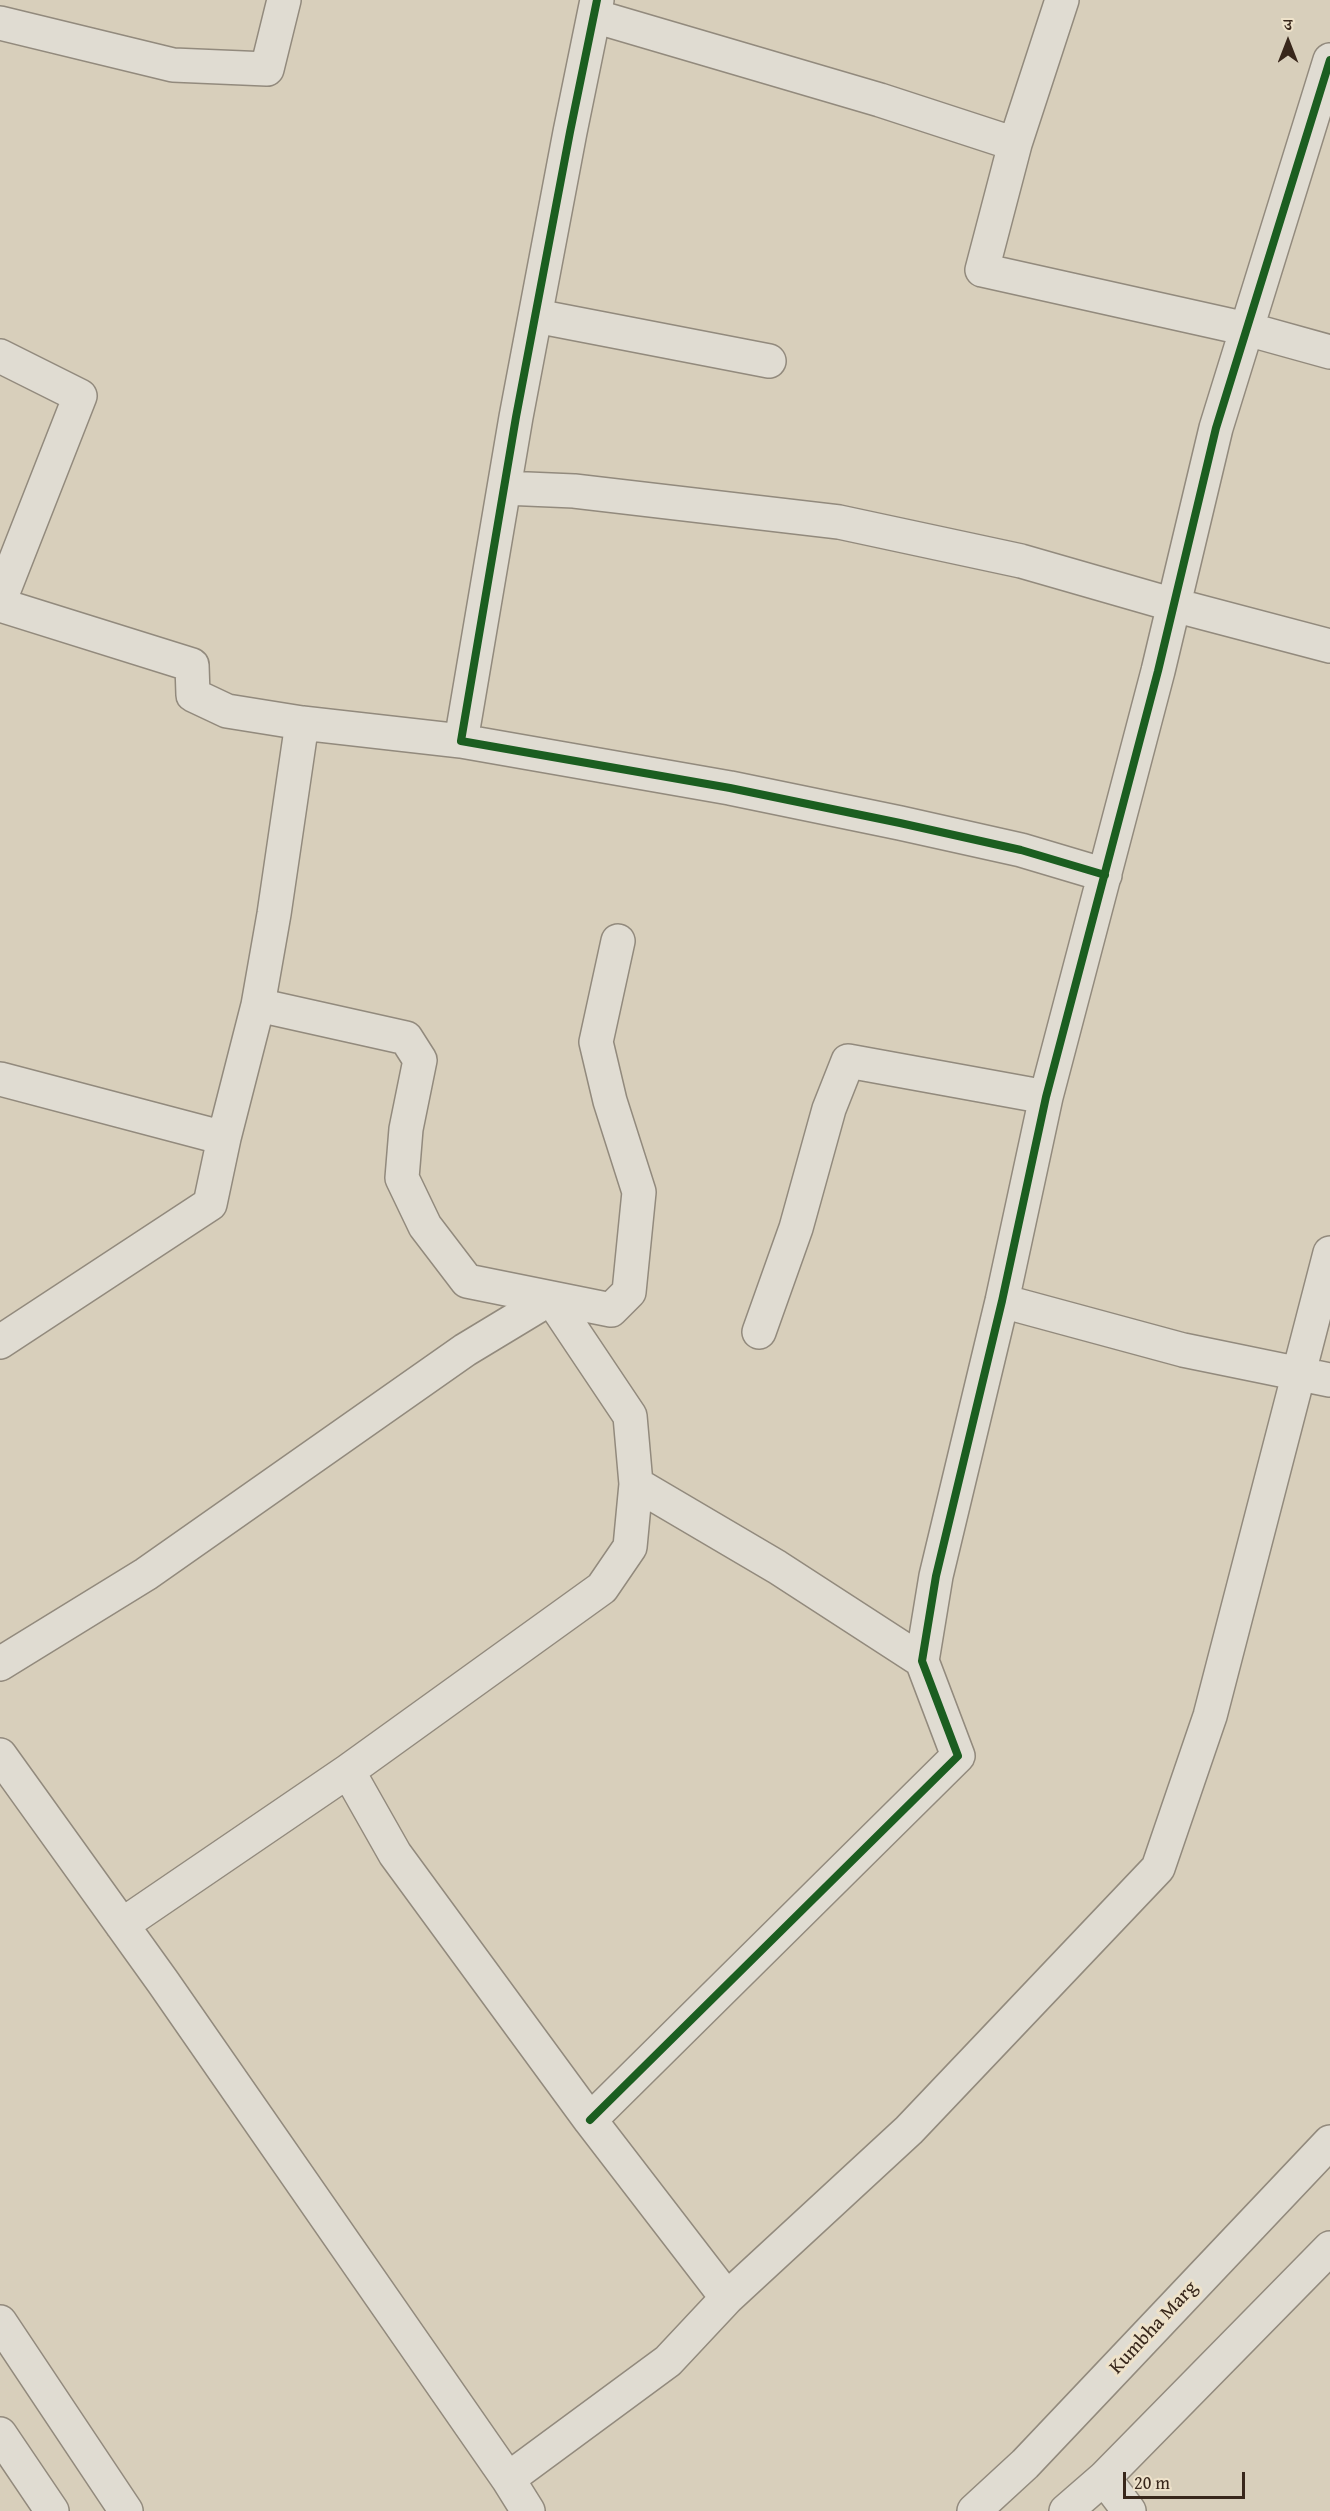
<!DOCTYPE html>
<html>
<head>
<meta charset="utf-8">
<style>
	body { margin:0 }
	#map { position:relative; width:1330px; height:2511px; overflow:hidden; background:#d8cfbb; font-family:"Gentium Book Plus","Noto Serif Devanagari",serif }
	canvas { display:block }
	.north { position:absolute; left:1258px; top:12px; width:60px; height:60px; -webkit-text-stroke:4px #eee2ca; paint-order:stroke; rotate:0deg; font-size:16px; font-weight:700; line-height:24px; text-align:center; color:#38271b }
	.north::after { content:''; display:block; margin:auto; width:21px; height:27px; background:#38271b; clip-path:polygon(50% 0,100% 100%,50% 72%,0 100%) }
	.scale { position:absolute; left:1123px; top:2472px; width:122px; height:27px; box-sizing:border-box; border:3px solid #38271b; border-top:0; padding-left:8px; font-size:18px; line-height:21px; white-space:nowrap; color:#38271b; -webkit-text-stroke:4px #eee2ca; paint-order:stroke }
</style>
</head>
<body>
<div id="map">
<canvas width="1330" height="2511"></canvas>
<div class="north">उ</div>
<div class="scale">20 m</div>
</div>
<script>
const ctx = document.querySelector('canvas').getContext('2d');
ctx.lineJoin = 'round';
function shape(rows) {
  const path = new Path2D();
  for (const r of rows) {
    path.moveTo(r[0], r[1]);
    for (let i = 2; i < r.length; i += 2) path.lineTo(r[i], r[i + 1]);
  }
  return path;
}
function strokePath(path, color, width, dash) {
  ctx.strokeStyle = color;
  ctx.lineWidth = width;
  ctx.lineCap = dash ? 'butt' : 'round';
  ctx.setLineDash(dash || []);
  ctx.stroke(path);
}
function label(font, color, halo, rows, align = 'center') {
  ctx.font = font + ' "Gentium Book Plus",serif';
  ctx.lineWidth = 6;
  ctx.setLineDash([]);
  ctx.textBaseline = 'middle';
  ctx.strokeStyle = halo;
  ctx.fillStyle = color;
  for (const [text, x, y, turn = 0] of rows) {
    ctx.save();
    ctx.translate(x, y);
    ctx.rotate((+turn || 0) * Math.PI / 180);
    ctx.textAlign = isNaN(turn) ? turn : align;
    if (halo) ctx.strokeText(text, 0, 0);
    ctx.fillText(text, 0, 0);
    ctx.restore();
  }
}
const minor = shape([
	[597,0,570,132,516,417,461,741,730,788,900,823,1021,850,1105,875],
	[1062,0,1015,144,982,270,1247,329,1330,352],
	[594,16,880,100,1015,144],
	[0,23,173,65,267,69,284,0],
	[536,316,769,361],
	[0,356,80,396,0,600],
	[504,488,574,491,839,522,1021,561,1174,605,1330,646],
	[0,605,192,665,193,695,227,711,302,723,461,741],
	[258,1005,274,914,302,723],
	[0,1079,224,1138,210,1204,0,1342],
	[224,1138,258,1005,406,1038,420,1060,406,1129,402,1178,425,1226,467,1281,611,1310,629,1292,639,1192,610,1101,596,1042,618,941],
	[1002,1301,1183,1350,1330,1380],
	[759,1332,796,1228,829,1109,848,1061,1046,1097],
	[0,1664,146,1574,465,1350,551,1298,630,1416,636,1484,777,1567,922,1661],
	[0,1755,163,1982,508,2479],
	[122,1925,348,1771],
	[590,2120,958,1756,922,1661,936,1576,1002,1301,1046,1097,1158,671,1216,428,1330,60],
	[727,2298,909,2130,1158,1868,1210,1716,1330,1253],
	[0,2322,126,2511],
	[0,2434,52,2511],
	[1104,2478,1129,2511],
	[528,2511,508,2479,668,2361,727,2298,590,2120,395,1854,348,1771,602,1588,630,1547,636,1484],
	[974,2511,1025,2464,1330,2142],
	[1066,2511,1104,2478,1330,2248]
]);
strokePath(minor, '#928a7d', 36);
strokePath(minor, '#e0dcd2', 33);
strokePath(shape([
	[597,0,570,132,516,417,461,741,730,788,900,823,1021,850,1105,875],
	[590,2120,958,1756,922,1661,936,1576,1002,1301,1046,1097,1158,671,1216,428,1330,60]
]), '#1b5e20', 8);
label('20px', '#38271b', '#eee2ca', [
	["Kumbha Marg",1154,2328,-47]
]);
</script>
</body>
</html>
